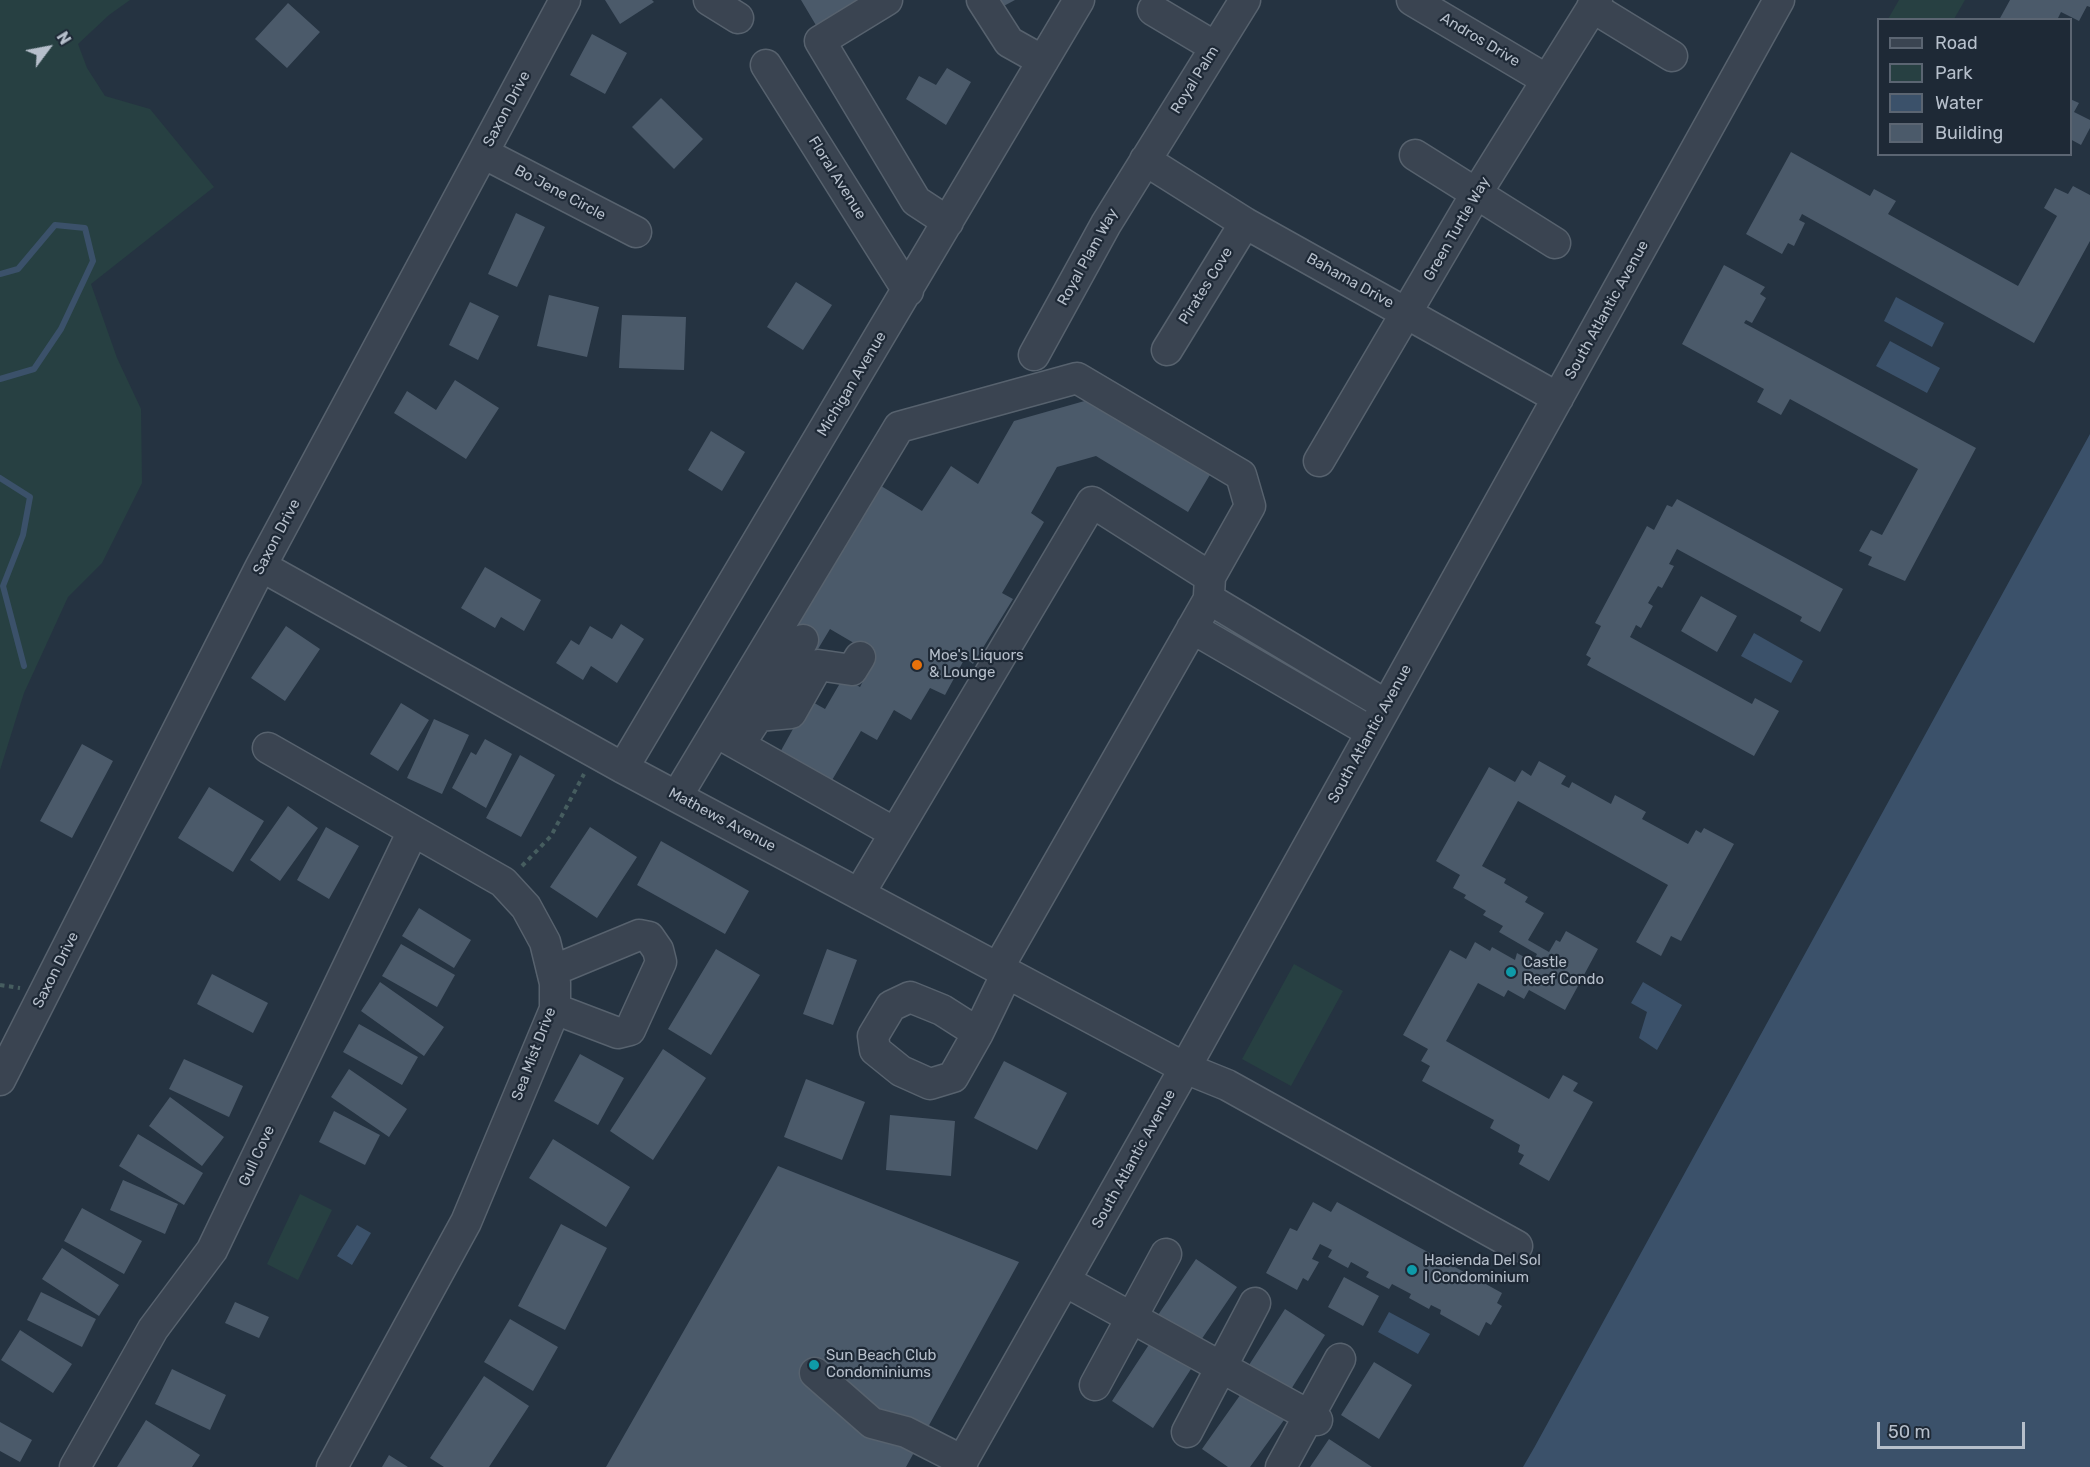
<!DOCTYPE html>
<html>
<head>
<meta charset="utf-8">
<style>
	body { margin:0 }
	#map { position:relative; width:2090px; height:1467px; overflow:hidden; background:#253341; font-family:Rubik,sans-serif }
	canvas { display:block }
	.legend { position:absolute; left:1877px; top:18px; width:195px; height:138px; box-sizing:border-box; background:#1e2936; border:2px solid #5b6572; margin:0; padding:8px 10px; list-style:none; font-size:18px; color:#b6bfcb }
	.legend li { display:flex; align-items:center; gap:12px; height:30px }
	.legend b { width:30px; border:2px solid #5b6572 }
	.north { position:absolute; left:18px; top:18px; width:60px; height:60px; -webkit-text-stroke:4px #1e2936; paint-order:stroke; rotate:58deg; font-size:16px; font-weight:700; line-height:24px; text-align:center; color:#b6bfcb }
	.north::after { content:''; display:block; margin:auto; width:21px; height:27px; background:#b6bfcb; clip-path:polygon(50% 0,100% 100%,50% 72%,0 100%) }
	.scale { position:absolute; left:1877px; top:1422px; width:148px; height:27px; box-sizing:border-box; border:3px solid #b6bfcb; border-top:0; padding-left:8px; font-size:18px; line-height:21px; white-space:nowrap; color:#b6bfcb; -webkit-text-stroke:4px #1e2936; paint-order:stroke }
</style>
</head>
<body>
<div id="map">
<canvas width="2090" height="1467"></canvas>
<ul class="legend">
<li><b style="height:8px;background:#3a4451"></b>Road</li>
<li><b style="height:16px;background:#274042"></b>Park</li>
<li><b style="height:16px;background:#3b516a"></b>Water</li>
<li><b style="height:16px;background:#4b5a6a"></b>Building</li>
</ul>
<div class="north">N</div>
<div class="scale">50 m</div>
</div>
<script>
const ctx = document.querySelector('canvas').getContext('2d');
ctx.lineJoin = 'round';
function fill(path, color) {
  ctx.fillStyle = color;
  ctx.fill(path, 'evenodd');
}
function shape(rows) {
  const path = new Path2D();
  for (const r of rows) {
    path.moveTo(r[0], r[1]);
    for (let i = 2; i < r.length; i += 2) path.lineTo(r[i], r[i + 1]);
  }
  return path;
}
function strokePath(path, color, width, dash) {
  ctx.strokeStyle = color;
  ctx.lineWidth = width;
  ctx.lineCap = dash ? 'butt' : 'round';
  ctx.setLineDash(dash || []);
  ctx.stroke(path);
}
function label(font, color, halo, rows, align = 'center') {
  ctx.font = font + ' Rubik,sans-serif';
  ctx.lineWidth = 4.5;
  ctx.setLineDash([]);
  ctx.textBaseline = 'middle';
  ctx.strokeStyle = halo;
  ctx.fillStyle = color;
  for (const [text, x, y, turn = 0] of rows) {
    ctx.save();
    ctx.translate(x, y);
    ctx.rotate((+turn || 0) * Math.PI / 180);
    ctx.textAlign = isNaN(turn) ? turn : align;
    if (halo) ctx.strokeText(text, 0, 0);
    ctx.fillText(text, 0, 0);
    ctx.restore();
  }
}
fill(shape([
	[0,0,130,0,109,15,78,44,87,68,105,96,150,109,214,187,91,284,117,358,141,409,142,483,102,563,68,597,24,693,0,770],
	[1899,0,1965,0,1954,19,1888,19],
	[1294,964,1343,991,1291,1086,1242,1059],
	[300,1194,332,1210,298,1280,267,1264]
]), '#274042');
fill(shape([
	[1896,297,1944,323,1932,347,1884,321],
	[1890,341,1940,368,1927,393,1876,366],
	[2090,434,2090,1467,1523,1467,1534,1448],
	[1754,633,1803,661,1791,683,1741,656],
	[1643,982,1682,1005,1657,1050,1639,1038,1647,1012,1631,1003],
	[357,1225,371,1233,352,1265,337,1256],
	[1389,1312,1430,1334,1418,1354,1378,1332]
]), '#3b516a');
strokePath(shape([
	[0,274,18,269,55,225,85,228,93,261,61,329,34,369,0,379],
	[0,478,30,497,23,535,3,586,24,666]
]), '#3b516a', 6);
fill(shape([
	[605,0,652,0,654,2,620,24],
	[801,0,861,0,817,27],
	[995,0,1015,0,1000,8],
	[2010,0,2090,0,2090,7,2087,6,2079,21,2061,12,2057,20,1999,20],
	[288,3,320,32,287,68,255,39],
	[592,34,627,53,605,94,570,75],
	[947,68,971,82,946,125,906,99,919,76,936,85],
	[661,98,703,139,674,169,632,127],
	[2070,99,2079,103,2074,112,2090,120,2090,128,2081,145,2070,139],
	[1791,152,1870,196,1874,189,1896,201,1888,214,2018,286,2057,216,2044,208,2055,188,2068,194,2073,186,2090,195,2090,241,2034,343,1802,214,1799,220,1805,223,1794,246,1788,243,1782,254,1746,234],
	[516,213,545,227,517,287,488,274],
	[1724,265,1765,287,1760,294,1766,298,1752,323,1746,320,1744,323,1976,448,1905,581,1868,565,1872,557,1859,551,1871,530,1882,535,1918,469,1790,399,1781,415,1757,402,1764,389,1682,344],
	[796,282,832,305,803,350,767,327],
	[549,295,599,307,587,357,537,346],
	[470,302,499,316,478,360,449,345],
	[622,315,686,317,684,370,619,368],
	[455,380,499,408,466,459,394,413,407,391,436,410],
	[1088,400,1211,473,1188,512,1096,456,1057,467,1031,513,1044,522,1002,593,1013,599,973,664,965,658,945,695,930,688,911,720,894,710,877,740,861,731,828,787,778,756,809,700,825,709,843,678,860,687,876,656,830,629,818,649,785,629,873,481,922,511,951,466,978,484,1014,421],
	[711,431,745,452,722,491,688,470],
	[1677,499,1843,589,1820,632,1800,621,1802,617,1677,549,1669,564,1674,566,1662,588,1658,586,1648,603,1653,606,1641,628,1636,625,1630,637,1752,704,1755,698,1779,711,1754,756,1587,665,1591,658,1586,655,1601,626,1595,623,1647,526,1654,530,1667,505,1672,507],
	[485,567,541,600,524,631,501,617,495,628,461,608],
	[1701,596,1737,616,1717,652,1681,631],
	[621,624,644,639,617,683,591,666,583,680,556,663,571,640,579,645,590,626,612,639],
	[286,626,320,649,285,701,251,678],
	[401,703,429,720,398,771,370,754],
	[434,719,469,735,442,794,407,778],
	[485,739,512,754,486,808,452,788,471,752,476,755],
	[82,744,113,761,72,838,40,821],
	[520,755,555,775,521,837,486,818],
	[1539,761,1566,776,1561,784,1569,788,1572,782,1611,804,1615,795,1646,812,1642,819,1688,844,1696,830,1701,833,1704,828,1734,844,1681,941,1671,936,1661,956,1636,942,1668,885,1518,801,1482,866,1506,879,1504,883,1528,897,1525,902,1544,913,1528,940,1549,952,1556,940,1560,942,1566,931,1598,949,1565,1010,1529,990,1524,999,1508,990,1504,997,1478,983,1446,1041,1549,1099,1563,1075,1578,1083,1573,1091,1593,1102,1549,1181,1519,1164,1524,1155,1518,1152,1520,1145,1490,1128,1494,1120,1422,1081,1430,1066,1421,1061,1428,1049,1403,1035,1450,950,1466,959,1475,942,1490,951,1492,947,1515,960,1517,953,1533,962,1537,954,1499,932,1503,926,1483,915,1486,911,1464,898,1466,895,1453,888,1460,875,1436,861,1489,767,1515,782,1522,770,1531,776],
	[209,787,264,821,233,872,178,838],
	[288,806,318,828,280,881,250,860],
	[326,827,359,846,329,899,297,880],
	[590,827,637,857,597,918,550,887],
	[661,841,749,891,725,934,637,885],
	[419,908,471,940,454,968,402,936],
	[401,944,455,975,437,1007,382,976],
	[716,949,760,975,711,1055,668,1029],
	[827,949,857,960,833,1025,803,1014],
	[212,974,268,1003,253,1033,197,1004],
	[380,982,444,1027,424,1056,361,1011],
	[359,1024,418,1057,402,1085,343,1052],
	[663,1049,706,1078,653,1160,610,1131],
	[580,1054,624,1078,598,1125,554,1101],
	[184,1059,243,1086,229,1117,169,1089],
	[1004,1061,1067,1093,1037,1150,974,1118],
	[349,1069,407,1109,389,1137,331,1097],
	[806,1079,865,1102,842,1160,784,1137],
	[170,1097,224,1137,202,1166,149,1126],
	[334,1111,380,1135,365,1165,319,1142],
	[890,1115,955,1121,951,1176,886,1170],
	[138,1134,203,1173,184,1205,119,1166],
	[553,1139,630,1187,606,1227,529,1178],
	[778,1166,1019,1262,906,1467,606,1467],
	[123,1180,178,1204,165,1234,110,1210],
	[1313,1202,1331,1212,1337,1202,1502,1293,1497,1303,1502,1306,1491,1325,1486,1322,1479,1336,1440,1314,1441,1310,1431,1305,1429,1309,1409,1298,1411,1294,1392,1284,1389,1289,1366,1277,1369,1272,1351,1262,1348,1268,1328,1257,1332,1250,1320,1244,1312,1259,1319,1262,1308,1281,1303,1278,1297,1290,1266,1273,1290,1228,1297,1231],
	[82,1208,142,1241,124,1274,64,1241],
	[561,1224,607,1248,565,1330,518,1306],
	[62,1248,119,1285,99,1316,42,1279],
	[1196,1259,1237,1287,1199,1343,1158,1315],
	[1344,1277,1379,1296,1363,1326,1328,1307],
	[41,1292,96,1319,82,1347,27,1320],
	[235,1302,269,1317,259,1338,225,1323],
	[1285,1309,1325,1335,1290,1391,1249,1365],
	[510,1319,558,1347,533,1391,484,1362],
	[20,1330,72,1364,53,1393,1,1360],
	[1150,1343,1191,1369,1153,1428,1112,1401],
	[1374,1362,1412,1385,1379,1439,1341,1415],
	[172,1369,226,1395,210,1430,155,1404],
	[484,1376,529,1406,489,1467,444,1467,430,1458],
	[1243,1391,1284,1420,1250,1467,1228,1467,1202,1449],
	[146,1420,200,1455,192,1467,117,1467],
	[0,1422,32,1440,20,1462,0,1451],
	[1329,1439,1372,1467,1310,1467],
	[389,1455,408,1467,382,1467]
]), '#4b5a6a');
const minor = shape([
	[709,0,738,18],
	[887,0,820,41,916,201,948,222],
	[982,0,1009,42,1043,61],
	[1412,0,1547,80],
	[1592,7,1672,56],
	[1153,10,1215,47],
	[766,65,908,291],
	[483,153,636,232],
	[1415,155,1555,243],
	[1145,160,1245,223,1558,398],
	[1167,350,1245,223],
	[1034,355,1106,224,1245,0],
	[1319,461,1476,194,1597,0],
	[261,566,623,768,1185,1068,1227,1085,1517,1246],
	[1192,628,1371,732],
	[758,716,803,640],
	[716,732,895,833],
	[739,745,758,716,791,713,818,665,852,670,860,657],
	[268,748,503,882,526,907,545,942,555,983,555,1009,466,1222,332,1467],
	[623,768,1079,0],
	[677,796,899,427,1077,378,1241,475,1250,506,1210,577],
	[859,894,1092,502,1210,577,1209,595],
	[998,968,1209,599,1386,705],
	[552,971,639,935,649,937,658,950,661,962,630,1030,618,1033,555,1009],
	[978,1033,942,1010,910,997,891,1006,873,1036,875,1050,901,1071,930,1084,953,1077,978,1033,1007,973],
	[0,1080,261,566,565,0],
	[1065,1281,1317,1420],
	[815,1373,872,1423,906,1432,963,1461],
	[1095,1385,1166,1254],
	[1187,1432,1255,1303],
	[75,1467,153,1329,212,1250,413,831],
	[959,1467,1185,1068,1779,0],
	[1281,1467,1340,1359]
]);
strokePath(minor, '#57626e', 33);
strokePath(shape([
	[522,866,551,836,584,774],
	[0,985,20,988]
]), '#465d5f', 4, [4.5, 4.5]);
strokePath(minor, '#3a4451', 30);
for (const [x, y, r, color] of [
	[917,665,6,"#e8710a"],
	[1511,972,6,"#0f9aa8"],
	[1412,1270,6,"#0f9aa8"],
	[814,1365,6,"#0f9aa8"]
]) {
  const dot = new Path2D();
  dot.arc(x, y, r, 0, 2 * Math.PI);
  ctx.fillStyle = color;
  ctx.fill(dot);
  strokePath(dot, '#1e2936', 2);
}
label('15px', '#b6bfcb', '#1e2936', [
	["Andros Drive",1480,40,31],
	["Royal Palm",1195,80,-58],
	["Saxon Drive",507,109,-62],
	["Floral Avenue",837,178,58],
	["Bo Jene Circle",560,193,28],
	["Green Turtle Way",1457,229,-60],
	["Royal Plam Way",1088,257,-61],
	["Bahama Drive",1350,281,29],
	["Pirates Cove",1206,286,-58],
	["South Atlantic Avenue",1607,310,-61],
	["Michigan Avenue",852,384,-59],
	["Saxon Drive",277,537,-62],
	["South Atlantic Avenue",1370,734,-61],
	["Mathews Avenue",722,820,28],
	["Saxon Drive",56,970,-63],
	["Sea Mist Drive",534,1054,-69],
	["Gull Cove",257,1156,-65],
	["South Atlantic Avenue",1134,1159,-61]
]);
label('15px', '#b6bfcb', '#1e2936', [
	["Moe's Liquors",929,656],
	["& Lounge",929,673],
	["Castle",1523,963],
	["Reef Condo",1523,980],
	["Hacienda Del Sol",1424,1261],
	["I Condominium",1424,1278],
	["Sun Beach Club",826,1356],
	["Condominiums",826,1373]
], 'left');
</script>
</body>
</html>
